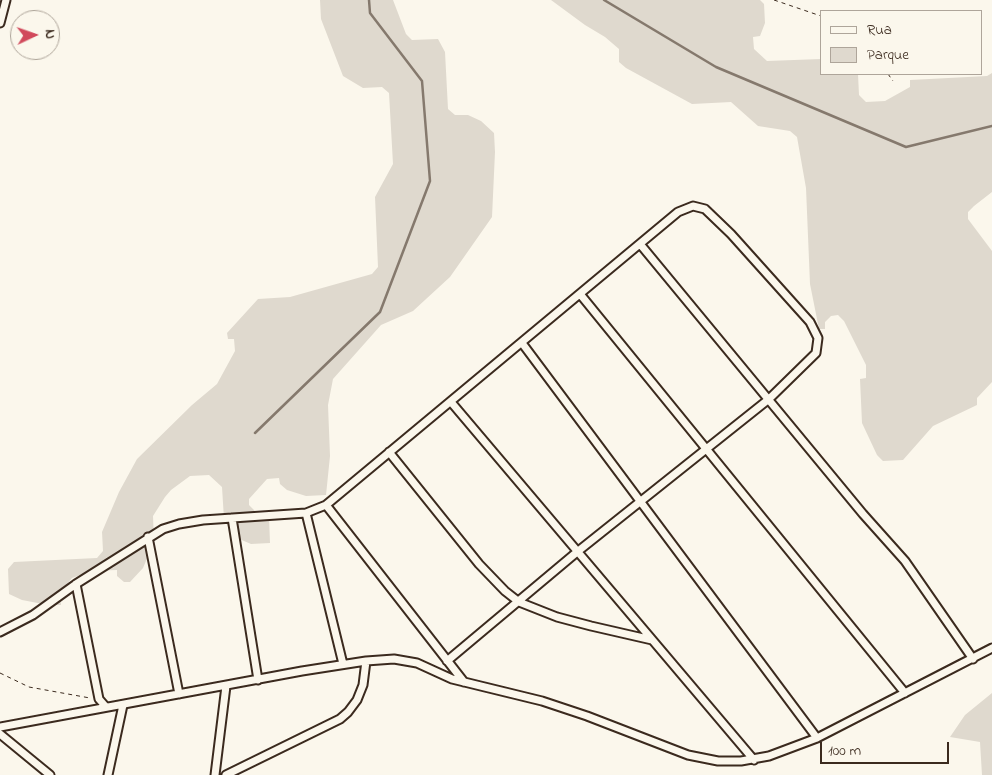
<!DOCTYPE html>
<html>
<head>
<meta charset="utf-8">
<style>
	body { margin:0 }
	#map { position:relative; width:992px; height:775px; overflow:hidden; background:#fbf7ec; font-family:"Indie Flower",sans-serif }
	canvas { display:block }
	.legend { position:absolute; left:820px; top:10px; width:162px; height:65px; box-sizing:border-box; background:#fbf7ec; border:1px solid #aea59a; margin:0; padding:6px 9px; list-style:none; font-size:15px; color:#3b2a1e }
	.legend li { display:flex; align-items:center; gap:10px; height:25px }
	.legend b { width:25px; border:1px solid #aea59a }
	.north { position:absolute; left:10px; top:10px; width:50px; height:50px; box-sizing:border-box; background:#fbf7ec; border:1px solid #aea59a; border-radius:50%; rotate:87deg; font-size:14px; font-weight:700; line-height:20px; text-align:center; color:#3b2a1e }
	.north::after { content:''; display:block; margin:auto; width:18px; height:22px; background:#d1495b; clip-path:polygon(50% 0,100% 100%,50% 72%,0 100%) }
	.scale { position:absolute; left:820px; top:742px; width:129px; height:22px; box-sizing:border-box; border:2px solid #3b2a1e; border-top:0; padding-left:6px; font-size:15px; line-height:18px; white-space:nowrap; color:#3b2a1e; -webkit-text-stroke:4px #fbf7ec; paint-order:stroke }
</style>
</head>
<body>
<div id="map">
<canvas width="992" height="775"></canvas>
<ul class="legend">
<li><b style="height:6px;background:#fbf7ec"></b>Rua</li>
<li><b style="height:14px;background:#dfd9ce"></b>Parque</li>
</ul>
<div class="north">N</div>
<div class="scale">100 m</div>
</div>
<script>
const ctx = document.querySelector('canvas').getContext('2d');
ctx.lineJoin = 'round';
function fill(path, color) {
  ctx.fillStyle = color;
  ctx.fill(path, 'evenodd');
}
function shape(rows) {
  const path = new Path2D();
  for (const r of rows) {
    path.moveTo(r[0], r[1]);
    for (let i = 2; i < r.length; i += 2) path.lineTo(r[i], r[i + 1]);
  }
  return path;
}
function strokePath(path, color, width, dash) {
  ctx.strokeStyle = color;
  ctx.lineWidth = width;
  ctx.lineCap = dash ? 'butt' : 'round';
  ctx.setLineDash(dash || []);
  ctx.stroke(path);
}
fill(shape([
	[320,0,393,0,406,34,412,40,438,39,445,52,448,109,455,115,468,115,481,121,494,133,495,152,492,217,450,277,413,311,381,325,333,379,328,405,330,456,326,495,306,496,287,490,280,484,279,478,267,479,249,499,249,505,255,511,262,511,269,517,270,543,251,544,237,538,231,532,224,519,222,487,209,475,190,476,171,490,165,497,153,516,154,542,143,568,130,582,124,582,117,576,117,570,91,571,72,578,60,592,61,605,48,605,22,600,9,594,8,569,14,562,97,558,103,551,102,532,119,492,137,459,192,405,217,384,235,351,234,339,228,339,227,333,258,299,290,297,372,274,378,267,375,197,393,164,389,93,382,87,363,88,343,76,321,19],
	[551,0,760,0,764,4,765,23,760,36,753,37,754,49,767,61,821,59,821,74,858,74,859,95,866,102,885,101,910,87,910,80,987,76,992,73,992,192,974,206,968,212,968,219,992,251,992,382,977,398,977,405,933,426,903,460,883,461,877,455,862,423,860,379,866,378,866,365,844,321,838,315,831,316,825,322,825,329,819,329,810,284,806,188,797,137,790,131,758,126,731,102,692,104,626,68,619,62,619,49,605,37,585,25],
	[992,693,992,775,982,775,980,742,950,737,965,715]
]), '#dfd9ce');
strokePath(shape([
	[604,0,716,67,906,147,992,126],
	[255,433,380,312,430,181,422,81,370,13,369,0]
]), '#85796d', 2.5);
const street = shape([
	[0,23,6,0],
	[640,244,863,514,905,561,973,659],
	[580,294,905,693],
	[522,343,817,738],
	[451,402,754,760],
	[389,452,479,564,505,591,519,602,557,617,591,626,652,640],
	[326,505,464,682],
	[306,513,343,664],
	[232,518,258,680],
	[148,537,179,694],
	[76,584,99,699,106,707],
	[0,632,33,615,76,584,163,529,179,524,203,520,306,513,326,505,678,212,693,206,705,209,731,234,810,322,818,338,816,353,769,399,577,552,447,661],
	[0,727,302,671,366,661,394,659,417,663,452,679,542,701,587,716,688,755,718,761,741,761,769,756,817,738,992,648],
	[0,734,50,775],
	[108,775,123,705],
	[215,775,226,686],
	[226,775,340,719,348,712,357,700,363,685,366,661]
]);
strokePath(street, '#3b2a1e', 11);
strokePath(shape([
	[774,0,821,16],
	[888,74,893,81],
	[0,673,29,687,90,698]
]), '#3b2a1e', 1, [4, 4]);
strokePath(street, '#fbf7ec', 7);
</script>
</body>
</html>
